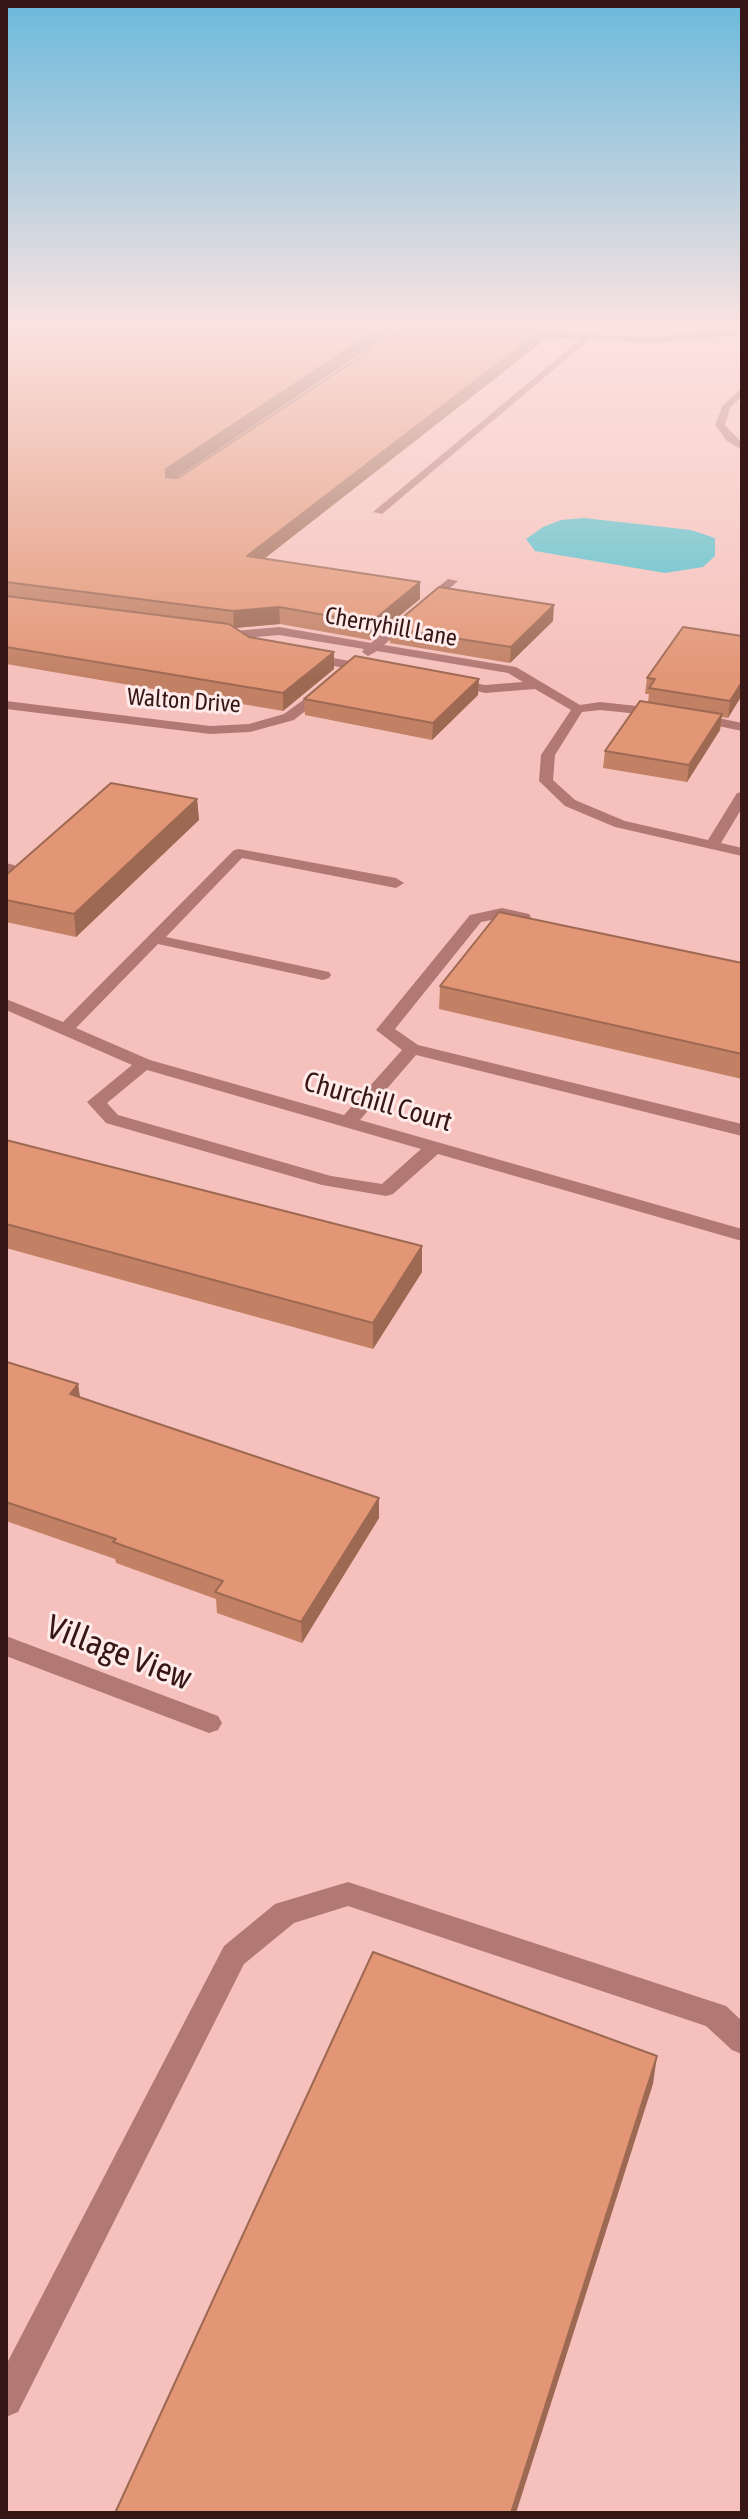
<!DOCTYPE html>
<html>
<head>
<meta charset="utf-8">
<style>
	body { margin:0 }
	#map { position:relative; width:748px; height:2519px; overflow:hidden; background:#f6c1bc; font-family:"Asap Condensed",sans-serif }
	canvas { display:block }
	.frame { position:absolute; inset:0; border:8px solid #371716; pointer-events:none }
</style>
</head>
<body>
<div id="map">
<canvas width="748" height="2519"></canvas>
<div class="frame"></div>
</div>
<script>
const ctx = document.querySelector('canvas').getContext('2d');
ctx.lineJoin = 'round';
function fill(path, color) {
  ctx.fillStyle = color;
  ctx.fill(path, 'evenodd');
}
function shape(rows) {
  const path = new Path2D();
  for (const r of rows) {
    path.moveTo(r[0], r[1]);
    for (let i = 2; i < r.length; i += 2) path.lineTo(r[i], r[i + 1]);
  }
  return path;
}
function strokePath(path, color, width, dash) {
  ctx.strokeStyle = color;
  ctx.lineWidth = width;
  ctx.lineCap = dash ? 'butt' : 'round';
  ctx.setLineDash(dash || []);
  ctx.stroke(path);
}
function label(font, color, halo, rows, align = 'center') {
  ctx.font = font + ' "Asap Condensed",sans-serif';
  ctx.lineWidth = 6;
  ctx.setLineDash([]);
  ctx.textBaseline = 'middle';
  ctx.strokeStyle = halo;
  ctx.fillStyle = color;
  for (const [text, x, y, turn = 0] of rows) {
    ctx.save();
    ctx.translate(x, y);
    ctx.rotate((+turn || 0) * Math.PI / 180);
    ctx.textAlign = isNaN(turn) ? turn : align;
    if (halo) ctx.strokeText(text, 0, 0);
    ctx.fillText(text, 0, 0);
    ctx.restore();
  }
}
fill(shape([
	[584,518,691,530,715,538,715,556,703,567,665,573,535,551,526,539,543,527,561,520]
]), '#4dc0cb');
fill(shape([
	[742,329,742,335,650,343,590,339,382,514,373,512,581,339,523,336,520,331,650,337,742,329],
	[742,388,742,396,730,408,725,425,742,443,742,450,727,441,715,425,723,405,742,388],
	[448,579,458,581,384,645,516,667,580,705,600,702,664,709,666,712,659,716,600,710,582,712,555,755,553,780,575,800,625,821,708,840,737,793,742,792,742,808,721,843,742,848,742,856,615,827,565,806,539,781,541,755,571,710,535,689,485,693,446,683,452,679,485,685,523,682,508,673,377,651,368,656,362,652,364,649,279,635,234,639,212,633,218,629,234,631,279,627,371,643,448,579],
	[310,654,373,665,379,669,373,673,306,661,306,655,310,654],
	[325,684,330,685,330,691,294,720,250,732,210,734,6,709,6,701,210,726,249,724,284,714,325,684],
	[695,713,742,723,742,731,690,720,690,714,695,713],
	[239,849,396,878,404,883,396,888,242,858,166,937,329,972,331,975,329,978,323,980,158,944,76,1028,150,1060,344,1115,402,1050,376,1030,470,915,502,908,529,914,531,917,523,922,502,918,481,922,395,1029,418,1045,742,1124,742,1136,416,1055,360,1120,742,1229,742,1241,438,1154,393,1194,386,1196,322,1185,106,1123,87,1102,132,1065,6,1010,6,999,63,1022,234,850,239,849],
	[147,1070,421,1149,382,1184,331,1176,118,1115,107,1103,147,1070],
	[6,863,14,865,17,868,6,873,6,863],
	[6,1636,218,1716,222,1723,218,1730,209,1733,6,1656,6,1636],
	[348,1882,726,2006,742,2021,742,2054,732,2050,706,2026,348,1906,294,1923,244,1964,18,2412,6,2417,6,2365,224,1946,275,1904,348,1882]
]), '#b27874');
fill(shape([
	[6,325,399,325,389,335,176,477,178,478,399,331,404,325,564,325,558,329,547,329,547,338,264,559,420,582,420,599,370,640,280,624,235,628,249,637,334,652,334,669,283,711,6,664],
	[553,621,510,663,390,643,390,628],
	[742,636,742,695,728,718,722,717,720,730,687,782,603,768,605,751,648,702,649,694,645,694,647,678],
	[479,679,478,695,432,740,305,715,304,699],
	[197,799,199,820,76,937,6,922,6,875],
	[742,963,742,1079,439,1009,440,986],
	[6,1140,422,1272,373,1349,6,1248],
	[6,1363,78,1384,80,1398,379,1518,302,1643,217,1613,216,1599,116,1563,115,1559,6,1521]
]), '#c28165');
fill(shape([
	[384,325,399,325,389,335,167,484,167,492,166,469],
	[548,325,547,338,247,572,247,556],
	[420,582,420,599,370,640,370,623],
	[554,605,553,621,510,663,511,647],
	[279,607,280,624,234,628,233,611],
	[334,652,334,669,283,711,283,693],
	[479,679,478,695,432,740,433,723],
	[742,682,742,695,728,718,730,701],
	[722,714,720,730,687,782,689,765],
	[197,799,199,820,76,937,74,914],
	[422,1246,422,1272,373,1349,373,1323],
	[78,1384,81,1405,70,1394],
	[379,1498,379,1518,302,1643,301,1622],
	[657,2056,653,2084,516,2513,511,2513]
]), '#9e6953');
const building = shape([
	[6,325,384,325,166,469,166,477,178,478,399,331,404,325,548,325,247,556,420,582,370,623,279,607,233,611,6,582,6,325],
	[439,587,554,605,511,647,390,628,439,587],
	[6,596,229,624,249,637,334,652,283,693,6,647,6,596],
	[683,627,742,636,742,682,730,701,649,688,655,679,647,678,683,627],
	[355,656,479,679,433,723,304,699,355,656],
	[640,701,722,714,689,765,605,751,640,701],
	[111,783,197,799,74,914,6,900,6,875,111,783],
	[499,912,742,963,742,1054,440,986,499,912],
	[6,1140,422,1246,373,1323,6,1224,6,1140],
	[7,1362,78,1384,70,1394,379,1498,301,1622,215,1592,223,1581,113,1542,116,1539,6,1502,6,1363,7,1362],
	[373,1952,657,2056,511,2513,115,2513,373,1952]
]);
fill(building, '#e29676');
strokePath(building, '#9e6953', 2);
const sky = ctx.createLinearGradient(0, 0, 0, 678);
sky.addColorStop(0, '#6ab9dc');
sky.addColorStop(0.48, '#fbe3e1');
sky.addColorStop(1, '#fbe3e100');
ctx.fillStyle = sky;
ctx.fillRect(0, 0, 748, 678);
label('24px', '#371716', '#feebea', [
	["Cherryhill Lane",391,627,10],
	["Walton Drive",184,701,4]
]);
label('28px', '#371716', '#feebea', [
	["Churchill Court",378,1102,16]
]);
label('34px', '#371716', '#feebea', [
	["Village View",119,1653,21]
]);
</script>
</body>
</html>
